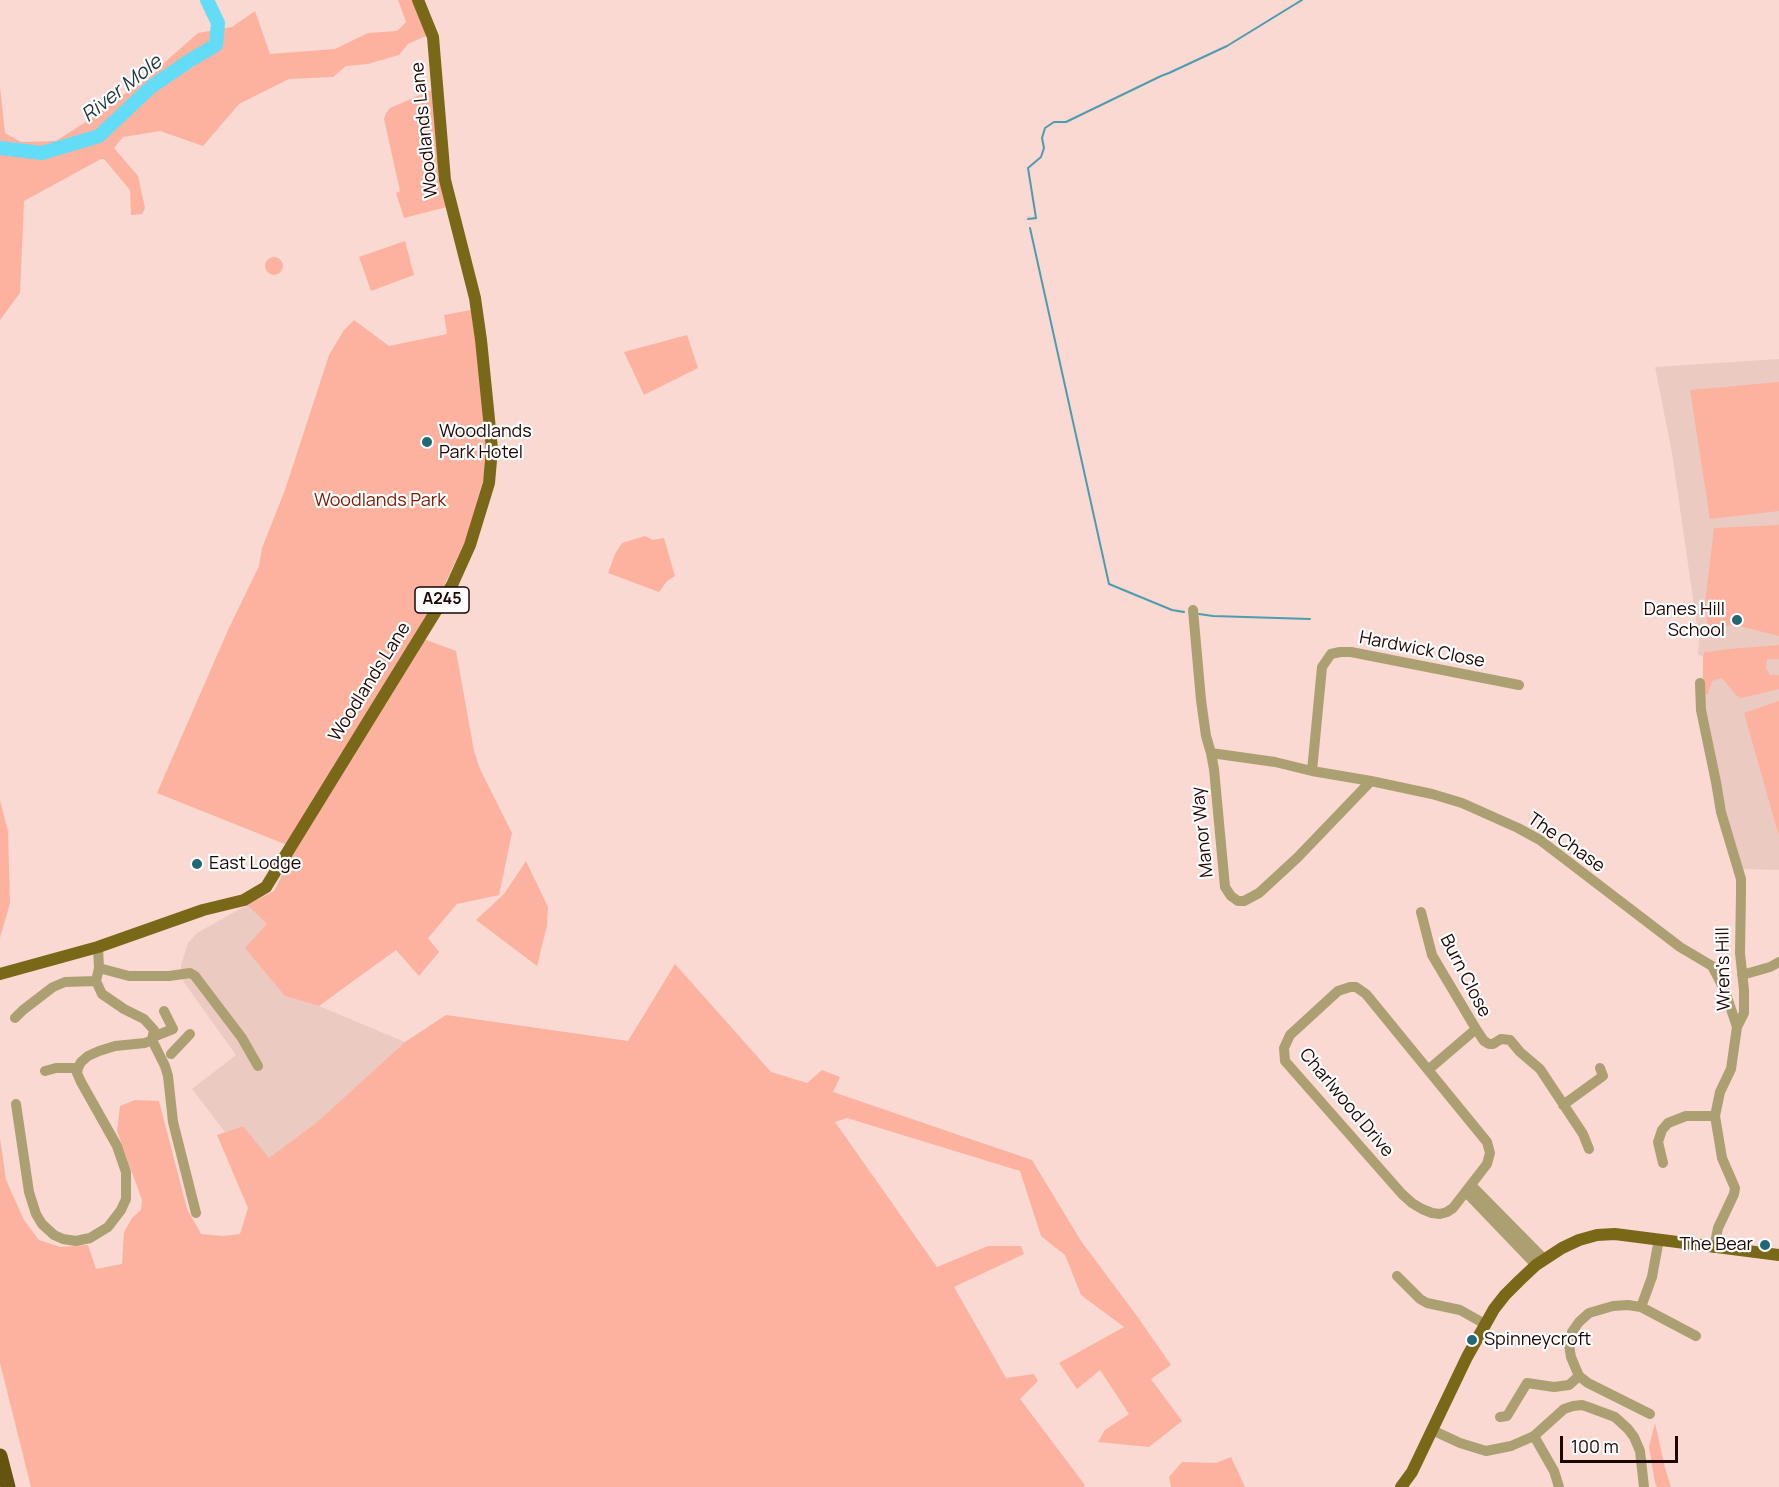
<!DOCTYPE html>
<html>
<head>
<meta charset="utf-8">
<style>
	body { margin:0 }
	#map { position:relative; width:1779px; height:1487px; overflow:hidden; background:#f9d9d1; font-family:Manrope,sans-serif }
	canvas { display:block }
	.scale { position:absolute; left:1560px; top:1436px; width:118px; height:27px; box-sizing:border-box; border:3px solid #1d0502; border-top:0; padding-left:8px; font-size:18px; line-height:21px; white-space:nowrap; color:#1d0502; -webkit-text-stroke:4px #fff; paint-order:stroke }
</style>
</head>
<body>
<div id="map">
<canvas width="1779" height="1487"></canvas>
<div class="scale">100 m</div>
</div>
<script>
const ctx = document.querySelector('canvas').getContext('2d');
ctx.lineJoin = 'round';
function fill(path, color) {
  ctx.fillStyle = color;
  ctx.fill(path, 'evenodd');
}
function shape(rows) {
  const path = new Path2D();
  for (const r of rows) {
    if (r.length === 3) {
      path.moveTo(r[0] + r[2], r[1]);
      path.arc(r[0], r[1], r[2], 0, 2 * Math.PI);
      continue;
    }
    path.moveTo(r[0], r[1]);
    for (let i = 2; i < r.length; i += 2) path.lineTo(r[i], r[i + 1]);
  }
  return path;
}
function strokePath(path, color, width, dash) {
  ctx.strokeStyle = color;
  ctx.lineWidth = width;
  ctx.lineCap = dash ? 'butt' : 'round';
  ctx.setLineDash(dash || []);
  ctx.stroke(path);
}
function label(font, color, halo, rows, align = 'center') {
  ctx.font = font + ' Manrope,sans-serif';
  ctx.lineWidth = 4.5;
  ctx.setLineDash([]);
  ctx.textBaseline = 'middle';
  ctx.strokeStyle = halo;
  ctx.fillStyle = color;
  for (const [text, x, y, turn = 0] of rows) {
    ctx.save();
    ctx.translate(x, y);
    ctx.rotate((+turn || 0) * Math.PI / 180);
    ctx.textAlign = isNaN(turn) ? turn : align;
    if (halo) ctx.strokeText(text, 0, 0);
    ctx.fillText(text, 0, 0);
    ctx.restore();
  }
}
fill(shape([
	[1779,359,1779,870,1743,869,1724,804,1702,705,1703,656,1698,655,1699,640,1672,453,1655,367],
	[247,905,267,924,285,996,319,1006,405,1042,316,1123,269,1159,243,1126,225,1132,192,1089,236,1055,183,981,181,965,188,943,197,933]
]), '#ebcac1');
fill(shape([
	[398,0,412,0,428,35,408,44,399,55,368,64,346,66,333,77,289,79,239,104,203,146,160,131,123,137,114,148,138,176,145,208,142,214,131,215,130,190,104,159,101,159,24,201,20,293,0,320,0,87,5,133,21,142,56,141,89,120,148,77,198,33,232,27,255,11,270,54,335,49,368,33,397,31,406,22],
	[434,89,447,207,404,218,396,193,400,191,384,119,386,113,390,108],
	[405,241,414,275,371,291,359,257],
	[274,266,9],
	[471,310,482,392,487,454,484,477,467,537,442,590,287,845,157,793,228,630,259,566,262,548,285,490,329,355,344,330,354,320,389,346,447,334,444,315],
	[687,335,698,368,644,395,624,352],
	[1779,382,1779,511,1710,519,1690,390],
	[1779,525,1779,636,1739,626,1708,625,1705,604,1714,528],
	[645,536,653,540,664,538,675,576,667,581,659,592,608,573,615,554,622,543],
	[424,639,456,651,474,751,480,769,512,833,499,895,457,904,428,938,439,952,419,976,396,950,319,1006,285,996,245,948,267,924,247,905,274,891,294,852],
	[1779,645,1779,659,1767,659,1766,668,1770,675,1779,675,1779,689,1741,698,1736,695,1722,678,1712,681,1708,694,1703,694,1703,656,1705,651,1708,652,1729,649],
	[1779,701,1779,836,1744,713],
	[0,800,8,832,10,903,0,938],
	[526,861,548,907,547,926,537,966,476,920,504,894],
	[675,964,771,1072,807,1083,822,1070,840,1077,833,1092,1032,1160,1081,1241,1137,1316,1171,1365,1151,1379,1182,1421,1149,1447,1098,1442,1105,1430,1129,1414,1100,1370,1077,1389,1059,1363,1124,1327,1081,1295,1065,1255,1041,1236,1020,1171,847,1118,835,1122,937,1267,988,1246,1021,1246,1024,1254,954,1287,1006,1378,1034,1374,1038,1381,1020,1399,1085,1485,1083,1487,31,1487,0,1363,0,1138,6,1180,24,1220,39,1240,60,1247,88,1245,96,1269,122,1264,124,1232,132,1218,141,1210,142,1200,117,1131,120,1106,135,1100,159,1101,187,1209,201,1234,223,1236,240,1234,248,1208,217,1135,243,1126,269,1158,316,1123,405,1042,446,1015,628,1041],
	[1655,1423,1665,1468,1671,1487,1657,1487,1655,1483,1649,1447],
	[1231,1457,1245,1487,1171,1487,1169,1477,1182,1462,1216,1463]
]), '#fcb29f');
strokePath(shape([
	[1028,219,1036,218,1028,168,1041,157,1044,148,1042,138,1045,128,1054,122,1066,122,1161,76,1169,73,1227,46,1302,0],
	[1030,228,1109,584,1172,610,1184,612],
	[1199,614,1213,616,1310,619]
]), '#4e9cae', 2);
strokePath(shape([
	[0,148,42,153,99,136,151,87,189,61,216,45,218,23,207,0]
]), '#63dcf7', 14);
strokePath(shape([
	[1193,610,1201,700,1206,736,1211,753,1214,769,1225,887,1231,896,1238,901,1244,901,1259,893,1297,858,1371,781],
	[1700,683,1701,710,1716,782,1721,812,1741,879,1741,893,1740,953,1744,990,1744,1013,1737,1027,1731,1069,1720,1092,1715,1116,1722,1158,1735,1188,1734,1194,1718,1228,1714,1248],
	[1211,753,1275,762,1312,771,1371,781,1432,794,1462,803,1518,828,1540,840,1680,947,1712,966,1725,991,1737,1027],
	[1312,771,1322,667,1331,654,1340,652,1351,652,1519,685],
	[1421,912,1432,955,1476,1029,1428,1070],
	[99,968,129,976,169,976,190,973,195,976,242,1038,258,1066],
	[1742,975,1770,967,1779,962],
	[1350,987,1356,987,1366,994,1487,1142,1490,1153,1487,1164,1453,1208,1447,1212,1440,1214,1432,1213,1422,1209,1412,1203,1402,1194,1285,1061,1284,1048,1290,1035,1338,991,1350,987],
	[15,1018,23,1010,53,987,65,982,96,981],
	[1476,1029,1484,1041,1489,1044,1493,1044,1501,1039,1510,1040,1520,1052,1540,1069,1583,1134,1589,1149],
	[153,1037,173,1029,164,1011],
	[152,1040,165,1066,168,1076,173,1122,196,1213],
	[171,1054,190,1034],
	[45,1071,56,1068,78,1068],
	[16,1104,29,1192,36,1214,42,1224,54,1235,63,1239,76,1241,90,1238,108,1227,121,1210,126,1199,126,1172,117,1146,81,1082,77,1073,78,1068,81,1062,88,1056,99,1051,115,1046,145,1043,152,1040,154,1030,144,1019,124,1009,102,994,96,981,99,968,98,947],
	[1563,1105,1603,1076,1600,1068],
	[1663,1163,1658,1142,1662,1130,1668,1123,1686,1116,1715,1116],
	[1471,1185,1544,1259],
	[1466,1192,1536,1265],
	[1397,1276,1420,1299,1427,1303,1460,1310,1485,1324],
	[1641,1307,1696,1336],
	[1650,1414,1588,1383,1579,1376,1576,1369,1571,1357,1569,1345,1572,1332,1579,1322,1589,1313,1613,1306,1628,1305,1641,1307,1652,1277,1659,1239],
	[1500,1417,1507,1416,1527,1383,1554,1387,1569,1385,1579,1376],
	[1432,1430,1460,1443,1486,1451,1511,1446,1534,1436,1564,1409,1573,1406,1582,1405,1588,1407,1615,1417,1628,1429,1634,1437,1640,1451,1644,1487],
	[1534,1436,1554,1471,1559,1487]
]), '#aca072', 10);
strokePath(shape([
	[0,974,98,947,203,910,244,900,266,887,452,585,470,545,489,483,492,449,481,340,475,298,445,180,433,37,418,0],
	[1401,1487,1412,1472,1467,1357,1494,1309,1505,1295,1519,1281,1536,1265,1562,1248,1579,1240,1597,1235,1615,1234,1779,1255]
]), '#7a6819', 12);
strokePath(shape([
	[0,1456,8,1487]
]), '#645410', 15);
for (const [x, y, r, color] of [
	[427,442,6,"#216877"],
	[1737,620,6,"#216877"],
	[197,864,6,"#216877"],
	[1765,1245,6,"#216877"],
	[1472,1340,6,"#216877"]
]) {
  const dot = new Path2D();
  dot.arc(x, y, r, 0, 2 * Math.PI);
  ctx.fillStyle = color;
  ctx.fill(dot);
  strokePath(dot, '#fff', 2);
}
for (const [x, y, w] of [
	[442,600,54]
]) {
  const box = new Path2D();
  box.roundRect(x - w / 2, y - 13, w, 26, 4.5);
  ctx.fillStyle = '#fff';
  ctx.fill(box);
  strokePath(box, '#1d0502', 1.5);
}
label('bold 16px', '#1d0502', null, [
	["A245",442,600]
]);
label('18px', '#1d0502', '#fff', [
	["Woodlands Lane",425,130,-96],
	["Hardwick Close",1422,650,11],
	["Woodlands Lane",370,682,-58],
	["Manor Way",1203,832,-96],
	["The Chase",1566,843,35],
	["Wren's Hill",1724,969,-91],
	["Burn Close",1465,976,63],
	["Charlwood Drive",1346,1103,50]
]);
label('18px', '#1d0502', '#fff', [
	["Woodlands",439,432],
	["Park Hotel",439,453],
	["Danes Hill",1725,610,"right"],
	["School",1725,631,"right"],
	["East Lodge",209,864],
	["The Bear",1753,1245,"right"],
	["Spinneycroft",1484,1340]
], 'left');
label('18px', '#7c1900', '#fff', [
	["Woodlands Park",380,501]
]);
label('italic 20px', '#1d383e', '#fff', [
	["River Mole",122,89,-38]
]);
</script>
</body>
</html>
